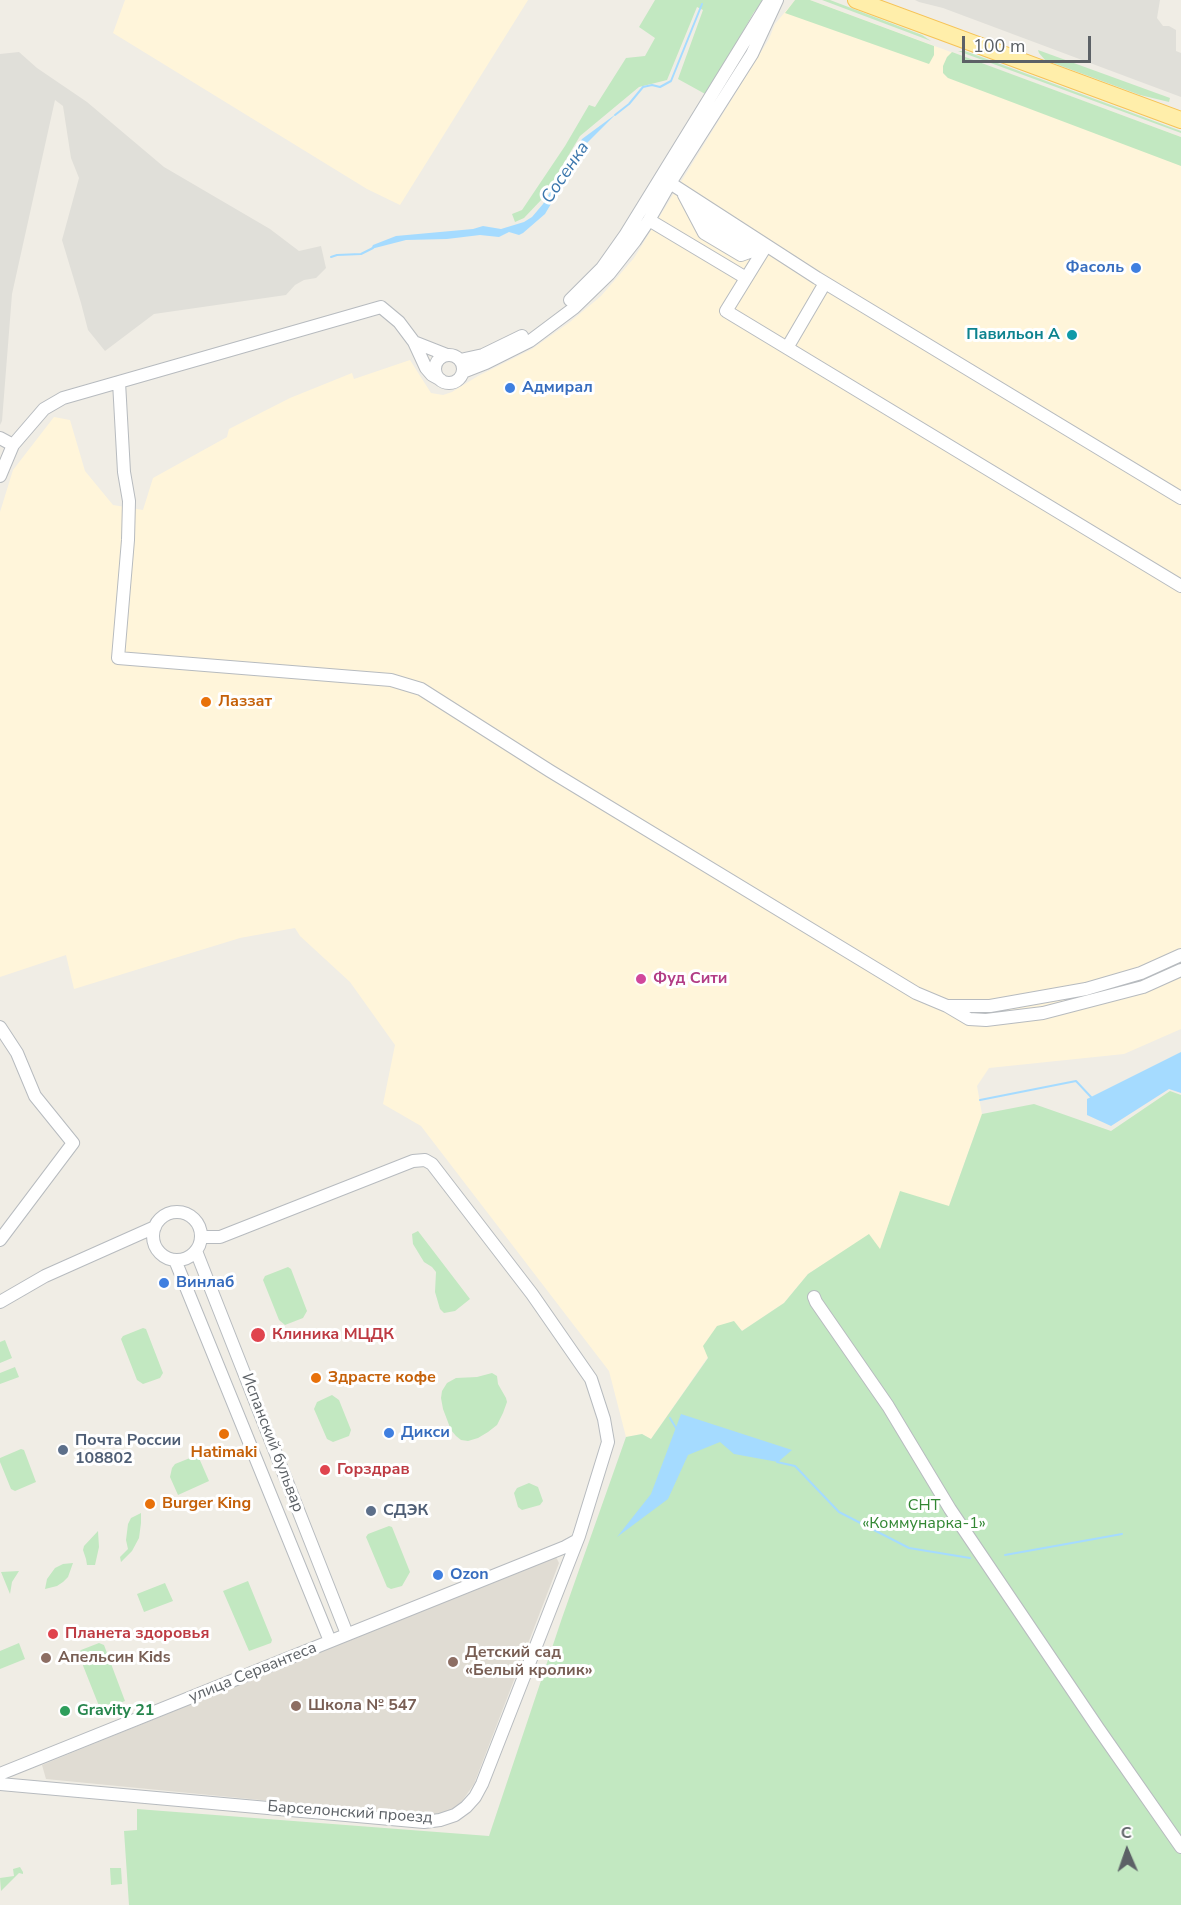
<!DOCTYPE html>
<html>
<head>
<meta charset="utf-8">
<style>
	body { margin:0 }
	#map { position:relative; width:1181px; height:1905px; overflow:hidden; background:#f0ede5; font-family:"Nunito Sans",sans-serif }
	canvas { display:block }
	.north { position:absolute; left:1097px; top:1821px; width:60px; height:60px; -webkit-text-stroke:4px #fff; paint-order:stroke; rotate:358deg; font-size:16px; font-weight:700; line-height:24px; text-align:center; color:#5c6166 }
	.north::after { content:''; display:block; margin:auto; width:21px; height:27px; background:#5c6166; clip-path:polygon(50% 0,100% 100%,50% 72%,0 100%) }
	.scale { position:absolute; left:962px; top:36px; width:129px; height:27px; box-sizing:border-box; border:3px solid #5c6166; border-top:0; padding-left:8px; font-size:18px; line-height:21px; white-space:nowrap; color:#5c6166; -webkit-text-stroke:4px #fff; paint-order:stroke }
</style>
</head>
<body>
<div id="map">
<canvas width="1181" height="1905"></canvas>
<div class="north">С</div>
<div class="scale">100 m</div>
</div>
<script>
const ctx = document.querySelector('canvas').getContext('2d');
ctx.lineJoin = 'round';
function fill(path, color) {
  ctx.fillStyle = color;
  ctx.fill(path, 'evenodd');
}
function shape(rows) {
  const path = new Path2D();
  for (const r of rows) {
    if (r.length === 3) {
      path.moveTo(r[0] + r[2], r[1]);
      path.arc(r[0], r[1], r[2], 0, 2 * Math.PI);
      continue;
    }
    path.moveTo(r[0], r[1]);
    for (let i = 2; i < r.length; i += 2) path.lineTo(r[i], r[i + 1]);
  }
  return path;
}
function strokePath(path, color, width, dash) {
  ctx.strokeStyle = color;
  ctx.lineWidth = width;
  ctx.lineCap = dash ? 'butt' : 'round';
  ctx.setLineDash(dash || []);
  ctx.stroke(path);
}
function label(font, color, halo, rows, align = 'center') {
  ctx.font = font + ' "Nunito Sans",sans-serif';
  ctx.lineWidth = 6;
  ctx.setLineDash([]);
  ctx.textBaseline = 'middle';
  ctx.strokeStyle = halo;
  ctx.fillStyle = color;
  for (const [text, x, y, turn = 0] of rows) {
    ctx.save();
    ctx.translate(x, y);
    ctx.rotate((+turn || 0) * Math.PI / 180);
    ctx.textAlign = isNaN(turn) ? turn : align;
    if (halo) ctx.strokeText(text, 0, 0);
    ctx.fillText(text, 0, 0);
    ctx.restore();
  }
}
fill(shape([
	[125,0,528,0,400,205,367,189,113,33],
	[795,0,810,0,1181,137,1181,1029,1124,1054,989,1068,977,1086,982,1114,949,1206,879,1250,869,1235,808,1274,784,1303,742,1331,733,1321,651,1439,642,1434,626,1437,609,1371,421,1126,383,1104,395,1045,350,982,300,936,295,928,240,938,74,989,66,955,0,977,0,512,13,470,54,417,70,420,85,471,113,505,143,510,153,478,227,437,229,429,290,398,352,373,354,379,410,360,431,393,443,395,452,392,478,376,532,349,570,322,601,296,634,258,769,39,775,24]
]), '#fff5da');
fill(shape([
	[915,0,1160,0,1157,18,1163,26,1169,26,1176,30,1176,51,1181,53,1181,97,943,8,919,2],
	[19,52,37,68,87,102,164,167,270,229,299,251,321,246,326,268,316,278,304,280,295,285,286,295,154,314,105,351,88,330,81,303,62,240,79,178,71,158,63,106,55,100,12,294,2,421,0,425,0,54]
]), '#e0dfd9');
fill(shape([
	[555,1555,559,1563,474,1784,460,1804,453,1809,442,1814,428,1816,414,1815,46,1779,42,1765]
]), '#e0dcd3');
fill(shape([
	[655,0,766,0,754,12,707,95,678,79,703,10,697,7,667,80,639,87,580,136,543,198,524,218,515,222,512,214,522,210,565,146,589,105,595,107,626,58,645,56,655,38,639,27],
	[795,0,810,0,934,46,934,55,929,64,785,13],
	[822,0,830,0,922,35,931,41],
	[1038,50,1170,98,1169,102,1140,95,1045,60,1039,53],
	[958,51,965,51,1103,102,1181,131,1181,133],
	[952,52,1181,137,1181,166,948,78,943,73,943,66,947,57],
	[1170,1091,1181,1095,1181,1905,129,1905,124,1831,137,1830,137,1809,489,1836,562,1618,626,1437,642,1434,651,1439,708,1358,703,1346,717,1326,734,1321,742,1331,784,1303,808,1274,869,1234,880,1249,900,1191,949,1206,982,1114,1034,1104,1111,1131],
	[418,1231,470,1299,455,1311,444,1313,440,1309,435,1292,436,1272,432,1267,424,1262,413,1244,412,1234],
	[288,1267,291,1269,307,1311,303,1318,285,1325,279,1320,263,1280,265,1276],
	[143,1328,146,1329,163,1373,160,1378,143,1384,137,1380,121,1339,123,1336],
	[5,1340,12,1358,0,1363,0,1342],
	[15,1367,19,1377,0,1384,0,1373],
	[492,1373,497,1376,498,1384,506,1398,507,1402,503,1413,497,1425,488,1432,478,1438,468,1441,461,1440,456,1436,451,1430,443,1409,441,1398,442,1391,447,1383,456,1378,477,1377],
	[332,1395,339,1400,351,1430,349,1436,333,1442,327,1439,314,1409,317,1402],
	[21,1449,24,1450,36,1482,15,1491,11,1489,0,1462,0,1458],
	[195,1456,199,1458,209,1481,178,1495,170,1477,172,1468,175,1464],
	[529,1483,538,1487,543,1501,540,1505,522,1510,518,1507,514,1493,517,1488],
	[141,1513,141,1523,139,1538,132,1551,121,1562,120,1557,128,1549,126,1540,128,1524,131,1518],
	[389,1526,392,1527,410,1572,402,1586,391,1589,387,1587,366,1537,368,1534],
	[98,1531,99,1547,95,1565,87,1565,86,1559,83,1550,84,1546],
	[73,1563,68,1577,63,1582,57,1586,45,1589,47,1579,55,1568,63,1564],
	[19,1571,12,1582,10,1594,1,1572],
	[248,1581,272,1640,271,1643,249,1651,223,1591],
	[165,1583,173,1601,144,1612,137,1594],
	[19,1643,25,1659,0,1669,0,1651],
	[99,1643,104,1645,125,1701,101,1711,78,1653,81,1650],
	[20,1867,23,1872,23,1874,19,1873,1,1891,0,1878,14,1876,13,1869],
	[110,1868,121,1868,122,1884,111,1885]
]), '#c2e8c1');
fill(shape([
	[616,114,587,143,545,214,523,233,519,235,509,232,499,237,480,235,447,239,406,240,371,249,373,245,396,236,473,229,483,226,501,229,524,222,532,217,543,204,582,139],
	[1181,1052,1181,1093,1169,1089,1111,1126,1087,1115,1087,1099],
	[681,1414,792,1450,778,1462,734,1454,720,1442,688,1455,668,1499,617,1537,651,1494]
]), '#a5dbff');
strokePath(shape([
	[615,115,629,104,643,87,652,85,660,87,671,81,702,4],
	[331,257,337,255,361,254,373,248],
	[980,1100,1076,1081,1091,1097],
	[670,1418,676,1428],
	[777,1462,795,1466,839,1512,909,1548,970,1558],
	[1005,1555,1122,1534]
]), '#a5dbff', 2);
const minor = shape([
	[670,183,817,278,1181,498],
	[684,195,704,233,741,255,766,246],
	[697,208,710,223,747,245,759,246],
	[649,220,746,278],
	[766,246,726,311,1181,586],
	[570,300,602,268,626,234,770,0],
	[414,342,447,355],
	[787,348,825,283],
	[449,369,14],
	[460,360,483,355,522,336],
	[463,372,486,363,530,341,574,308,609,274,635,241,649,220,670,183,752,54,777,0],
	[119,382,124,472,129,501,128,540,118,658,391,680,421,689,550,771,916,993,947,1006,969,1019,986,1020,1043,1013,1143,987,1181,970],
	[0,438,13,445],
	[0,476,13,445,44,409,63,398,381,307,399,322,414,342,426,368,432,375,441,380],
	[948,1006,990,1006,1086,989,1141,973,1181,955],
	[0,1027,17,1053,35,1096,73,1143,0,1240],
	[177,1236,24],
	[196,1251,347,1634],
	[175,1260,330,1641],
	[814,1297,816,1302,888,1406,950,1509,1098,1728,1181,1847],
	[0,1302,45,1276,155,1227],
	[0,1774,565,1547,576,1541],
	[0,1784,424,1822,440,1820,455,1815,466,1807,475,1797,482,1784,579,1536,608,1442,604,1419,591,1379,532,1294,432,1164,425,1160,413,1161,220,1237,201,1237]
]);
const major = shape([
	[856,0,1181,120]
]);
strokePath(minor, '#b7bbbf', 14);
strokePath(major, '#f6c357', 18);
strokePath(minor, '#fff', 12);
strokePath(major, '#fea', 16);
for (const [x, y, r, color] of [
	[1136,268,6,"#3f7fe0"],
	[1072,335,6,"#0f9aa8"],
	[510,388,6,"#3f7fe0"],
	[206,702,6,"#e8710a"],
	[641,979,6,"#d1479c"],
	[164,1283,6,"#3f7fe0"],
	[258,1335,8,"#e0444e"],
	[316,1378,6,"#e8710a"],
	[389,1433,6,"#3f7fe0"],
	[224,1434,6,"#e8710a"],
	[63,1450,6,"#5c6f8a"],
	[325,1470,6,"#e0444e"],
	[150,1504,6,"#e8710a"],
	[371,1511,6,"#5c6f8a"],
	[438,1575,6,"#3f7fe0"],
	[53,1634,6,"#e0444e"],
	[46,1658,6,"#8d6e63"],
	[453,1662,6,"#8d6e63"],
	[296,1706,6,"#8d6e63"],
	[65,1711,6,"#2e9e5b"]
]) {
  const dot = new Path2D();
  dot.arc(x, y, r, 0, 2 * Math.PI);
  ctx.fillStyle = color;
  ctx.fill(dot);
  strokePath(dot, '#fff', 2);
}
label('bold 16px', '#366cbe', '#fff', [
	["Фасоль",1124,268,"right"],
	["Адмирал",522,388],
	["Винлаб",176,1283],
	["Дикси",401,1433],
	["Ozon",450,1575]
], 'left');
label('bold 16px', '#0d838f', '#fff', [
	["Павильон А",1060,335]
], 'right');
label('bold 16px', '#c56008', '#fff', [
	["Лаззат",218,702],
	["Здрасте кофе",328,1378],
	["Hatimaki",224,1453,"center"],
	["Burger King",162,1504]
], 'left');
label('bold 16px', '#b23c85', '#fff', [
	["Фуд Сити",653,979]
], 'left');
label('bold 16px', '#be3a42', '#fff', [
	["Клиника МЦДК",272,1335],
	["Горздрав",337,1470],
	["Планета здоровья",65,1634]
], 'left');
label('bold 16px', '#4e5e75', '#fff', [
	["Почта России",75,1441],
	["108802",75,1459],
	["СДЭК",383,1511]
], 'left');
label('16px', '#5c6166', '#fff', [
	["Испанский бульвар",272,1443,69],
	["улица Сервантеса",253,1673,-22],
	["Барселонский проезд",350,1813,4]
]);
label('16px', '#328733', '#fff', [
	["СНТ",924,1506],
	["«Коммунарка-1»",924,1524]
]);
label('bold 16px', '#785e54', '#fff', [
	["Детский сад",465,1653],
	["«Белый кролик»",465,1671],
	["Апельсин Kids",58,1658],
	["Школа № 547",308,1706]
], 'left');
label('bold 16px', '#27864d', '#fff', [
	["Gravity 21",77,1711]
], 'left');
label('italic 18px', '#3c77ad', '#fff', [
	["Сосенка",566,173,-56]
]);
</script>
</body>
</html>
